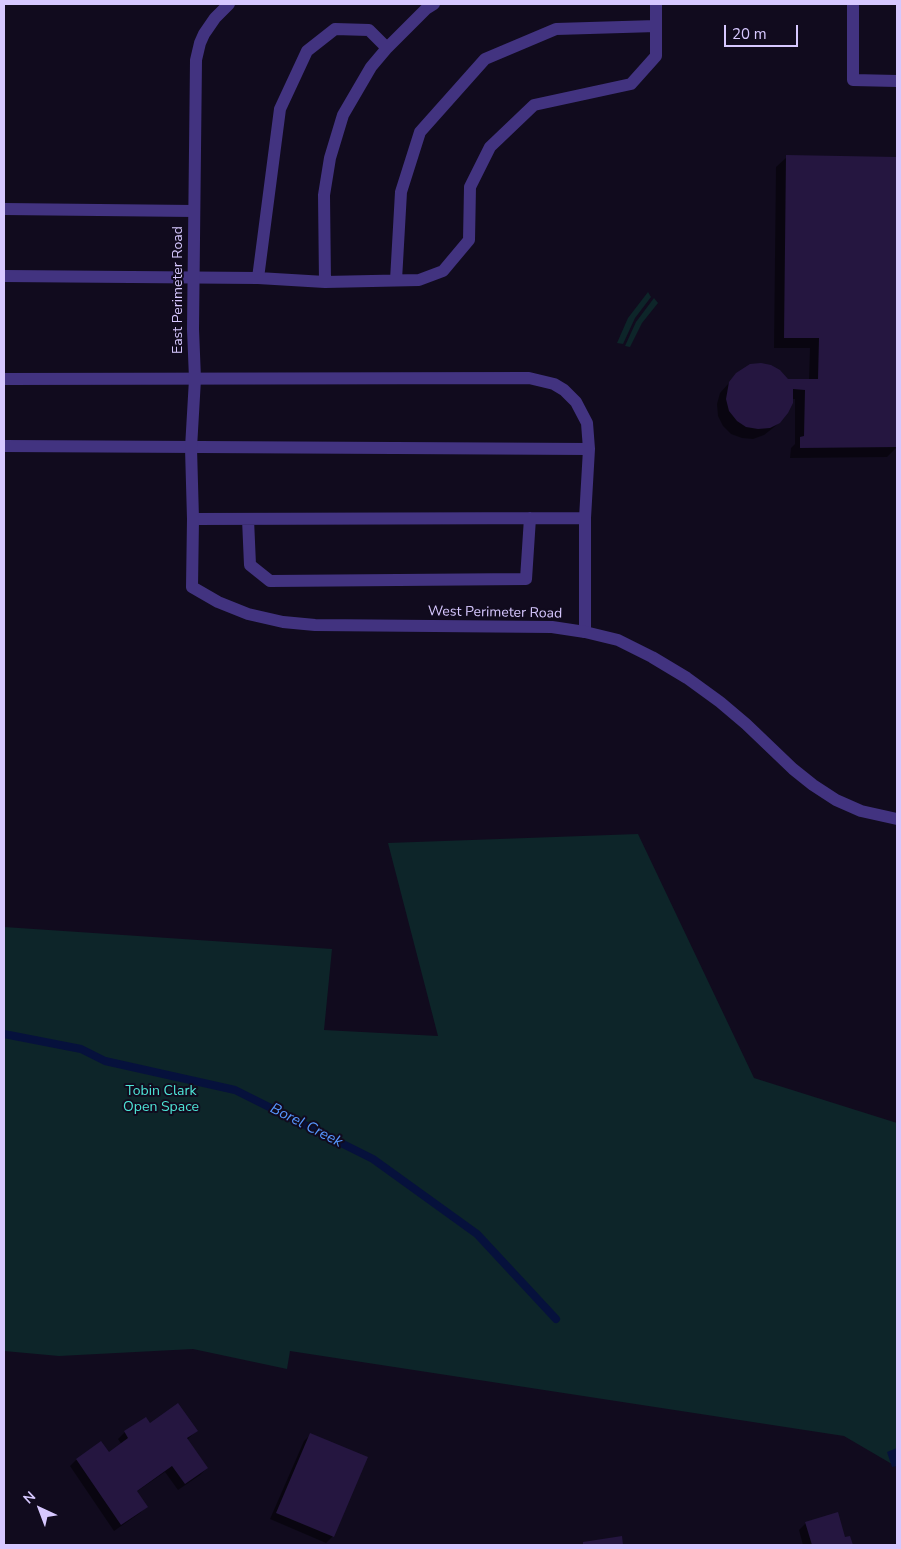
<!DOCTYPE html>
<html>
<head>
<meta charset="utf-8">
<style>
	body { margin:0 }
	#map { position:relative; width:901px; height:1549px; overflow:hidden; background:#110b1e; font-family:"Nunito Sans",sans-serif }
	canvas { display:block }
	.frame { position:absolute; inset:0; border:5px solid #d7c8ff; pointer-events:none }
	.north { position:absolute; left:15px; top:1484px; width:50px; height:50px; -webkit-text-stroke:4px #110b1e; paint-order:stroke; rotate:317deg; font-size:14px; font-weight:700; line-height:20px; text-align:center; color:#d7c8ff }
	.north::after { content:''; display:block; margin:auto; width:18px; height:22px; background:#d7c8ff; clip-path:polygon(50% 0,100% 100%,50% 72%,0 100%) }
	.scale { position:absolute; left:724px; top:25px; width:74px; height:22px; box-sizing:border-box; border:2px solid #d7c8ff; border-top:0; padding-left:6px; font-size:15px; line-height:18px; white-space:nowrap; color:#d7c8ff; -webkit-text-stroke:4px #110b1e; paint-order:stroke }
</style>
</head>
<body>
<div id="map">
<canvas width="901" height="1549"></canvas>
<div class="frame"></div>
<div class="north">N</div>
<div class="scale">20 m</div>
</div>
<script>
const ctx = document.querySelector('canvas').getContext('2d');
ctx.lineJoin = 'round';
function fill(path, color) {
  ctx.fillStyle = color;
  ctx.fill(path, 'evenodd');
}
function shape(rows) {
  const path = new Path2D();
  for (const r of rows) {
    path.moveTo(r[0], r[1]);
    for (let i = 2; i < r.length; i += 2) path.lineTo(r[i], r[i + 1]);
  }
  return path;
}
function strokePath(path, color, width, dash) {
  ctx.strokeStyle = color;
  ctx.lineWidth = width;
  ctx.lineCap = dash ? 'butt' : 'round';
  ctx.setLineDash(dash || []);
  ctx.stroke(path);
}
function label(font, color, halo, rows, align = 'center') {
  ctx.font = font + ' "Nunito Sans",sans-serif';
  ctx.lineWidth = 4;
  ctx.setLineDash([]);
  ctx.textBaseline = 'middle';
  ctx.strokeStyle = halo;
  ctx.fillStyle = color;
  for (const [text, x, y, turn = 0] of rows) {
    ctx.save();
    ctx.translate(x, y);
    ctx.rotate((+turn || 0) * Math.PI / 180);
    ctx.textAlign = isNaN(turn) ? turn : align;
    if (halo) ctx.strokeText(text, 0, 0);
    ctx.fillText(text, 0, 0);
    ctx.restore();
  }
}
fill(shape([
	[648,292,651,297,635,318,623,344,617,343,628,318],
	[654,298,658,303,642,323,630,347,625,346,636,322],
	[638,834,754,1078,897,1123,897,1467,844,1436,290,1351,287,1369,193,1349,59,1356,4,1351,4,927,332,949,324,1030,438,1036,388,843]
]), '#0d2529');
fill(shape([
	[897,1448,897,1466,892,1467,887,1452]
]), '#06113c');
fill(shape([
	[787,157,897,158,897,447,887,457,790,458,791,448,795,444,795,399,792,399,784,418,773,428,764,435,753,439,742,438,731,434,723,426,718,416,717,404,720,393,737,374,788,380,809,380,810,348,774,348,776,167],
	[145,1418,150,1425,196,1431,187,1440,207,1468,200,1475,178,1490,165,1472,136,1492,146,1507,140,1513,114,1531,70,1466,76,1460,101,1442,109,1454,122,1445,118,1439,125,1432],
	[311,1434,333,1536,326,1543,270,1519,304,1441],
	[806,1523,844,1539,849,1538,851,1545,803,1545,799,1530]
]), '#0007');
strokePath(shape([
	[4,1034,81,1049,105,1061,235,1090,373,1159,477,1234,556,1319]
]), '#06113c', 8);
fill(shape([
	[786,155,897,157,897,447,800,448,800,437,804,436,805,390,793,389,793,403,788,413,780,423,770,428,758,429,746,427,737,421,729,411,726,399,729,382,736,373,750,364,761,363,771,365,780,370,788,379,818,379,819,338,784,338],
	[178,1403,198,1431,187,1438,208,1468,185,1484,172,1466,137,1491,148,1507,121,1525,76,1459,101,1441,109,1452,128,1438,124,1431,146,1417,150,1423],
	[310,1433,368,1457,334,1537,276,1513],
	[838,1512,845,1537,850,1536,853,1545,812,1545,805,1522],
	[622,1536,623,1545,583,1545,583,1542]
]), '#251640');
strokePath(shape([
	[853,4,853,80,897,81],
	[4,209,194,211],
	[4,276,258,278,325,282,419,280,443,271,469,240,470,187,490,147,534,105,631,84,656,56,656,4],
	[258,278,280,109,307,51,335,29,369,30,387,48],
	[396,280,401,192,420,132,485,59,556,29,656,26],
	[325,282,324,195,330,158,343,115,371,67,387,48,426,9,434,4],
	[4,379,529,378,554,384,564,390,576,402,587,423,589,449],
	[4,446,589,449,585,518],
	[193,519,585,518,585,632],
	[248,519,250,565,270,581,526,579,530,518]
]), '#423380', 12);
strokePath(shape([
	[229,4,215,18,204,34,200,43,196,60,193,329,195,379,191,448,193,519,192,587,218,602,248,614,283,622,315,625,552,627,585,632,618,640,652,657,687,678,720,702,746,724,793,769,813,785,836,800,861,811,897,819]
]), '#423380', 12);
label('14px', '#d7c8ff', '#110b1e', [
	["East Perimeter Road",179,290,-90],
	["West Perimeter Road",495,613,1]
]);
label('14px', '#4ee5d7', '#110b1e', [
	["Tobin Clark",161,1092],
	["Open Space",161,1108]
]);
label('italic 15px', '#5697ff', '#110b1e', [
	["Borel Creek",306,1126,27]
]);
</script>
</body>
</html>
